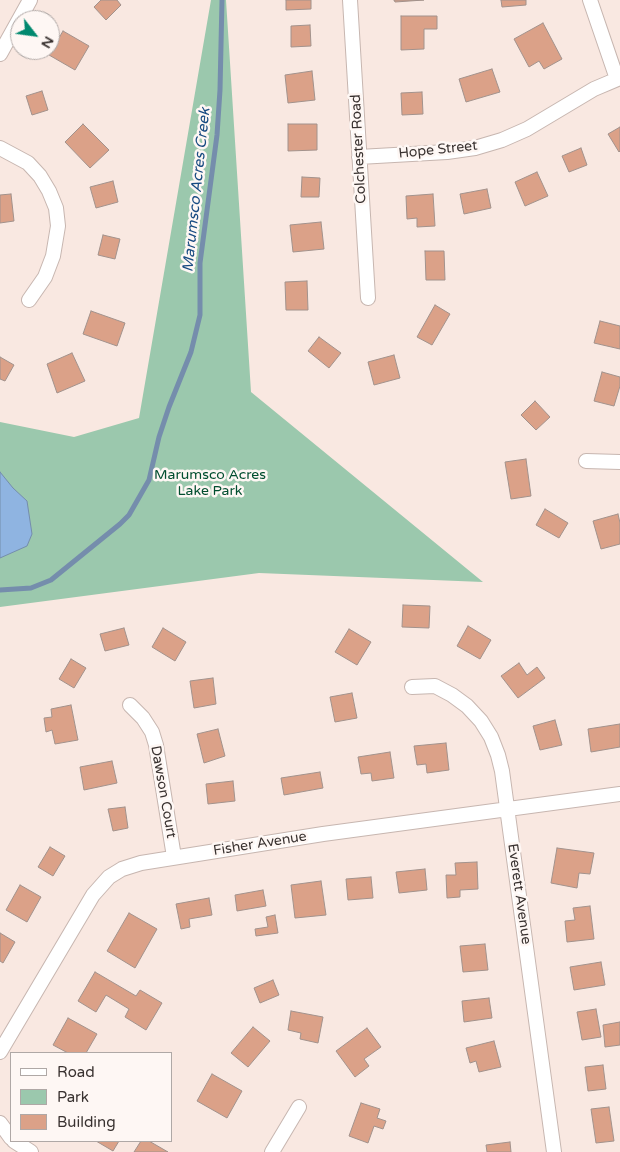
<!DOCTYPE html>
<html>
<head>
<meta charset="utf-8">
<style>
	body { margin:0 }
	#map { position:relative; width:620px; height:1152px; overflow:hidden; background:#f9e8e1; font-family:"Varela Round",sans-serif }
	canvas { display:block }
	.legend { position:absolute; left:10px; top:1052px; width:162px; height:90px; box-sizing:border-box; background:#fef7f4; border:1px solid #afa8a6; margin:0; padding:6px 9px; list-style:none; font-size:15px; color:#393230 }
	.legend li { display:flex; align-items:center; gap:10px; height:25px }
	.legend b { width:25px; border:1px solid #afa8a6 }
	.north { position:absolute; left:10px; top:10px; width:50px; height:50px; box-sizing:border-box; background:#fef7f4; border:1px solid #afa8a6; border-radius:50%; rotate:120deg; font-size:14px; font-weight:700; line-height:20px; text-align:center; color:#393230 }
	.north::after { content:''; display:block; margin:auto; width:18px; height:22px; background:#01896f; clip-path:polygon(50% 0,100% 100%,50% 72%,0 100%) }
</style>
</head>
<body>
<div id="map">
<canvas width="620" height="1152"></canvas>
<ul class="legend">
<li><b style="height:6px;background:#fff"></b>Road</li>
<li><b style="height:14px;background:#9bc8ad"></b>Park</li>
<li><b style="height:14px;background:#dba188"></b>Building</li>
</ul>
<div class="north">N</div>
</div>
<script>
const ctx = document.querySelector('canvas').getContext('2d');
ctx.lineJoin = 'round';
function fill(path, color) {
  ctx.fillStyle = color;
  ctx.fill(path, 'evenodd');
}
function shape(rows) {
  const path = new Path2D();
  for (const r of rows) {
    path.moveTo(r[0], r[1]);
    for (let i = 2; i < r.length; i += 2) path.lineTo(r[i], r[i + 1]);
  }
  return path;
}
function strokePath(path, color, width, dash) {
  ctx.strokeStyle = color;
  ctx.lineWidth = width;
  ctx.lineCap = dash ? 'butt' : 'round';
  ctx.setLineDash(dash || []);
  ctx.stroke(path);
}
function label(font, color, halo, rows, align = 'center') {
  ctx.font = font + ' "Varela Round",sans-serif';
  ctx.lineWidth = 5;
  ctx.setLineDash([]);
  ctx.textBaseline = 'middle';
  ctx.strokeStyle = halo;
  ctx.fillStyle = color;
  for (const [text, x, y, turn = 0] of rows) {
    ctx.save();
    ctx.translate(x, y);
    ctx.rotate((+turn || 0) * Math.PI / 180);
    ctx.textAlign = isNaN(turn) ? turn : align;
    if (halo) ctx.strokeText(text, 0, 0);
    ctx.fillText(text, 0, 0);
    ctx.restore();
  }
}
fill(shape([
	[211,0,226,0,251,392,483,582,259,573,0,607,0,422,74,437,139,418]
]), '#9bc8ad');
const water = shape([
	[0,472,13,488,27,501,32,534,27,546,0,558,0,472]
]);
fill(water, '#8fb4e1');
strokePath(water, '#758dac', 1);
strokePath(shape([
	[0,590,31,588,51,580,120,524,129,515,149,480,159,437,169,407,191,352,200,315,200,263,217,135,220,90,222,0]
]), '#758dac', 5);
const building = shape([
	[101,0,117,0,121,5,106,20,94,7,101,0],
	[286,0,311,0,311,9,286,10,286,0],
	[394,0,424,0,395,2,394,0],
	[501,0,526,0,526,5,502,7,501,0],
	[401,16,437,16,437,29,424,29,424,49,401,50,401,16],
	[543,23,562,59,544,69,539,61,529,67,514,39,543,23],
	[310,25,311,46,291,47,291,26,310,25],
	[63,31,89,46,75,70,49,55,63,31],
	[492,69,500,92,466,102,459,79,492,69],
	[312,71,315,100,288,103,285,75,312,71],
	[42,91,48,110,32,115,26,96,42,91],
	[422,92,423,114,402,115,401,93,422,92],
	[83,124,109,150,90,168,65,142,83,124],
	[288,124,317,124,317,150,288,151,288,124],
	[620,127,620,151,619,152,608,134,620,127],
	[581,148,587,165,569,172,562,156,581,148],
	[537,172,548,196,525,206,515,182,537,172],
	[302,177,320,178,319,197,301,197,302,177],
	[113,181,118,202,96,208,90,187,113,181],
	[487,189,491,208,464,214,460,194,487,189],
	[11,194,14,221,0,223,0,195,11,194],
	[433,194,435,226,417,227,417,218,407,219,406,196,433,194],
	[321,222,324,249,293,252,290,225,321,222],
	[103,235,120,239,115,259,98,255,103,235],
	[425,251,444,251,445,280,426,280,425,251],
	[307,281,308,310,286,310,285,282,307,281],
	[435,305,450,314,432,345,417,337,435,305],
	[91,311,125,323,117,346,83,334,91,311],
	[600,321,620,326,620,349,594,343,600,321],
	[319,337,341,353,329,368,308,351,319,337],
	[72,353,85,381,57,393,47,364,72,353],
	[394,355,400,378,374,385,368,362,394,355],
	[0,357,14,365,5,381,0,379,0,357],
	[602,372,620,377,620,386,614,406,594,401,602,372],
	[535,401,550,417,536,430,521,415,535,401],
	[526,459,531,496,511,499,505,462,526,459],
	[545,509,568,523,559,538,536,525,545,509],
	[618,514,620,523,620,544,601,549,593,521,618,514],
	[403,605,430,606,429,628,402,627,403,605],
	[468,626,491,640,480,659,457,646,468,626],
	[124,628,129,645,105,651,100,634,124,628],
	[163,628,186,642,175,661,152,647,163,628],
	[349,629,371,642,357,665,335,652,349,629],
	[71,659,86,668,74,688,59,679,71,659],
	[519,663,527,675,537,667,545,678,518,698,501,676,519,663],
	[213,678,216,704,194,708,190,681,213,678],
	[352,693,357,718,335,722,330,697,352,693],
	[71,705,78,740,55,744,52,730,46,732,44,718,52,717,51,709,71,705],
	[555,720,562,745,540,750,533,726,555,720],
	[620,724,620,747,591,752,588,729,620,724],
	[218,729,225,756,204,763,197,734,218,729],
	[446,743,449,770,427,773,426,764,417,765,414,746,446,743],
	[390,752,394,778,372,781,371,773,361,774,358,757,390,752],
	[112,761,117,783,84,790,80,767,112,761],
	[320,772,323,788,284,795,281,778,320,772],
	[233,781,235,801,208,804,206,784,233,781],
	[125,807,128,828,113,831,108,809,125,807],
	[50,847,65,856,53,876,38,867,50,847],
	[557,848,594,853,590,874,579,873,577,888,551,883,557,848],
	[477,862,478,889,460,890,460,897,447,898,446,875,456,875,455,863,477,862],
	[425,869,427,890,399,893,396,872,425,869],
	[371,877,373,898,348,900,346,879,371,877],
	[321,881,326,915,295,918,291,885,321,881],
	[20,885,41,897,27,922,6,910,20,885],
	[263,890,266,906,237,911,235,895,263,890],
	[209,898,212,915,189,919,190,927,181,929,176,904,209,898],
	[590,906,594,939,567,942,565,921,575,920,573,908,590,906],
	[129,913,157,929,135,968,107,951,129,913],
	[275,915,278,933,256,936,255,929,268,927,266,917,275,915],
	[0,933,15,942,3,963,0,961,0,933],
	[485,944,488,970,463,972,460,946,485,944],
	[601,962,605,985,574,990,570,967,601,962],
	[95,972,136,996,140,990,162,1003,146,1030,125,1017,129,1009,106,995,96,1012,78,1001,95,972],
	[273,980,279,995,260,1003,254,988,273,980],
	[489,998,492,1018,464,1022,462,1001,489,998],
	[596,1009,601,1037,582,1040,577,1012,596,1009],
	[291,1011,323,1017,318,1043,300,1039,301,1033,288,1030,291,1011],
	[68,1018,97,1034,86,1053,68,1053,53,1045,68,1018],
	[620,1022,620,1045,605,1047,603,1025,620,1022],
	[253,1027,270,1041,248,1067,231,1053,253,1027],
	[367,1028,381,1047,364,1059,369,1066,355,1077,336,1051,367,1028],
	[494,1041,501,1067,479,1072,476,1061,470,1063,466,1048,494,1041],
	[603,1065,606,1089,588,1091,585,1067,603,1065],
	[212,1074,242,1091,227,1118,197,1101,212,1074],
	[361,1103,380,1109,377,1118,386,1121,383,1129,374,1126,368,1143,349,1136,361,1103],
	[609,1107,614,1141,596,1143,591,1109,609,1107],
	[96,1141,119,1141,113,1151,96,1141],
	[141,1141,149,1141,168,1152,134,1152,141,1141],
	[510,1142,511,1152,487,1152,486,1145,510,1142]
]);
fill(building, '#dba188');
strokePath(building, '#a2928c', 1);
const minor = shape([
	[350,0,368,298],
	[590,0,617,79],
	[0,54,30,0],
	[0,148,28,163,40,176,49,191,56,208,58,226,53,256,45,277,29,300],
	[359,157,447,152,475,148,502,140,527,129,594,89,620,78],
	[586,461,620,462],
	[412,687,435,686,452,695,467,706,481,721,491,737,498,755,502,771,554,1152],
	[130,705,143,718,152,732,156,745,174,857],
	[0,1052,93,895,109,877,122,869,141,863,323,834,620,794],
	[0,1123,11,1138],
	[14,1141,31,1152],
	[272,1152,299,1107]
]);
strokePath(minor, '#c7b6b0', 16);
strokePath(minor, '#fff', 14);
label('14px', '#393230', '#fef7f4', [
	["Colchester Road",359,149,-93],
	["Hope Street",438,150,-6],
	["Dawson Court",163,792,80],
	["Fisher Avenue",260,844,-9],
	["Everett Avenue",519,894,82]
]);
label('14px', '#014e2f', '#fef7f4', [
	["Marumsco Acres",210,475],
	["Lake Park",210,491]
]);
label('italic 15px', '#184b82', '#fef7f4', [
	["Marumsco Acres Creek",197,190,-84]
]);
</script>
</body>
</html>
